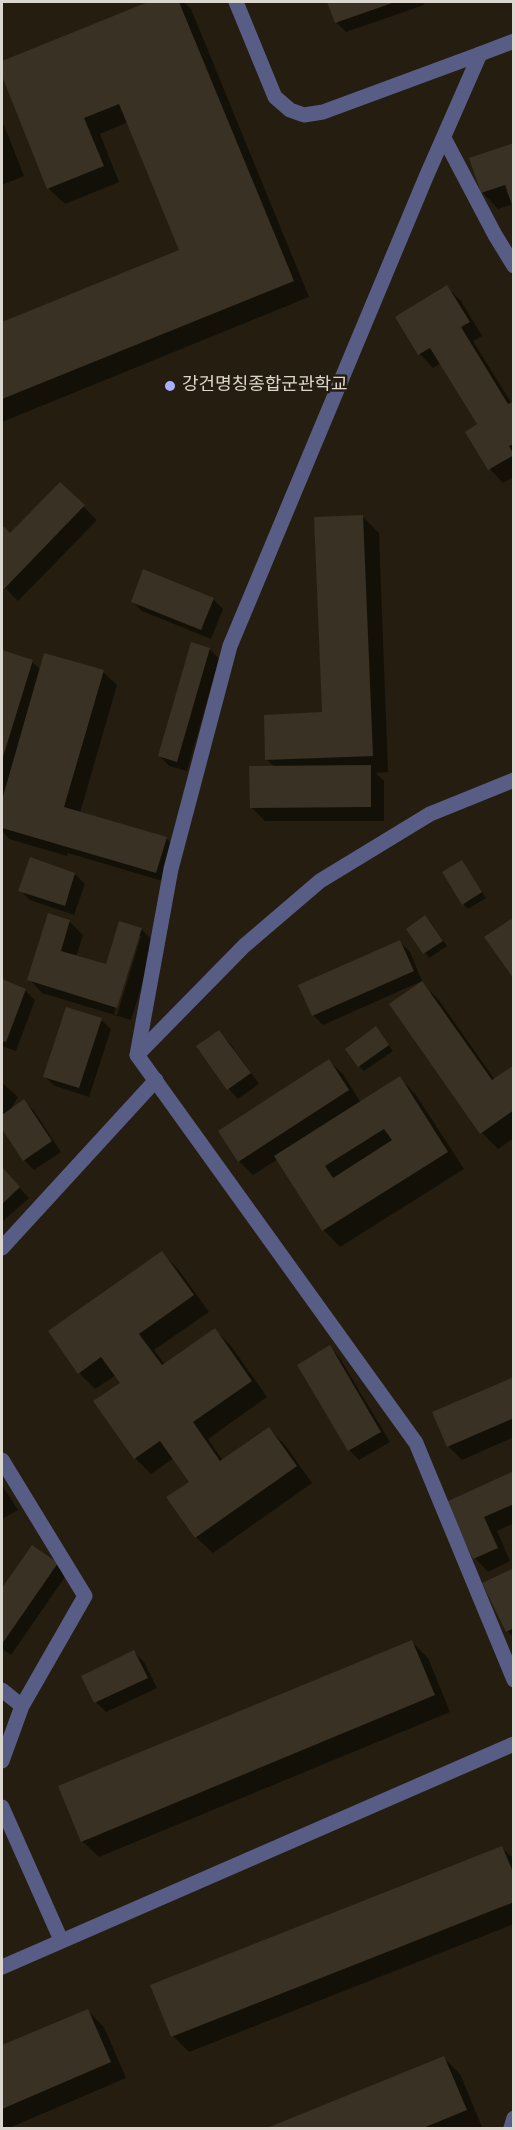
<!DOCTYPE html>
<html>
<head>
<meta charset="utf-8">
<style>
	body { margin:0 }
	#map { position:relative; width:515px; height:2130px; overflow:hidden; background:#251e10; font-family:Jost,sans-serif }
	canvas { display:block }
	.frame { position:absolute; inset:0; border:3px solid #dcd7ce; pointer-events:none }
</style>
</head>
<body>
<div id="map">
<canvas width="515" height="2130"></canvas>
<div class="frame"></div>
</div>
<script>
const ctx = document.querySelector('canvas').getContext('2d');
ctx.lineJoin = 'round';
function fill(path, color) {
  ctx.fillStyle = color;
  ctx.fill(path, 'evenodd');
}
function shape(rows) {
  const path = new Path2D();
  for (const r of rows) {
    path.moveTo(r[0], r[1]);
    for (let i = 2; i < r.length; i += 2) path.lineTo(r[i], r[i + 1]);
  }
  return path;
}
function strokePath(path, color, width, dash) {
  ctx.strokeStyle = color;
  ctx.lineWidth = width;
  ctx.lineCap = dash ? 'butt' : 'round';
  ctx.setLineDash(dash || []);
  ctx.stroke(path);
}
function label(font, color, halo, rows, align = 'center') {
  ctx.font = font + ' Jost,"Noto Sans KR",sans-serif';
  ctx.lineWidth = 5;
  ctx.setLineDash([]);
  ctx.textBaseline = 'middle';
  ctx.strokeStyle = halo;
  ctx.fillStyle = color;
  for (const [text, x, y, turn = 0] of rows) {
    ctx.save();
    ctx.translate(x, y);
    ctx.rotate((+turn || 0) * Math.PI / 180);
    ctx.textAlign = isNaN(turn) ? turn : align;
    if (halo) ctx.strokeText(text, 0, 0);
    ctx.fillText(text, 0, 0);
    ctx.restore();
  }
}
fill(shape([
	[152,2,184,2,191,9,309,297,2,422,2,324,180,251,128,122,100,134,119,182,65,204,48,188,2,72,2,63],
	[329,2,423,2,424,5,346,32,336,22],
	[2,120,24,176,2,185],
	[514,144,513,204,498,209,482,192],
	[447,287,461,301,482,336,473,341,512,404,514,403,514,477,503,483,490,469,467,432,479,425,441,363,433,368,420,354,397,317],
	[60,484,97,520,18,601,2,585,2,527,10,535],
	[363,517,379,533,388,772,376,773,384,781,384,821,265,821,251,807,275,767,267,760,324,714],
	[213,599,223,609,211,639,142,611,132,601],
	[210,649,219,659,187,771,169,766,160,756],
	[3,652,32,662,41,670,103,672,117,685,80,813,166,838,176,848,166,882,68,853,67,856,9,839,2,831],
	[462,862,486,898,468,909,463,904],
	[75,874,85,884,74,915,30,900,20,890],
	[69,921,83,935,76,957,107,966,141,929,155,943,131,1020,42,993,29,979],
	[138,936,141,936,117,1015,114,1014],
	[430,922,447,946,429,958,408,929],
	[400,942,410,952,422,981,323,1025,313,1015],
	[2,981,25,990,35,1000,16,1051,2,1046],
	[421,983,438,999,495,1080,514,1067,514,1138,498,1149,482,1133],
	[101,1020,111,1029,89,1097,55,1086,45,1077],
	[376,1028,393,1051,364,1071,359,1066],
	[219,1032,229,1042,259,1084,238,1099,229,1089,198,1047],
	[329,1061,343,1074,361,1103,400,1078,416,1095,464,1169,340,1247,324,1230,278,1159,253,1175,239,1161],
	[2,1083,18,1097,9,1112,24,1101,34,1111,61,1152,34,1170,24,1160,2,1127],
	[2,1169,29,1198,2,1222],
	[162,1253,178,1269,209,1312,154,1350,165,1365,215,1330,231,1346,267,1397,208,1439,223,1461,269,1429,285,1445,312,1483,213,1553,196,1537,191,1482,174,1458,151,1474,135,1458,122,1383,116,1375,95,1389,79,1373],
	[330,1347,339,1357,390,1442,359,1460,350,1451,299,1365],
	[514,1379,514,1437,462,1460,448,1446],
	[514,1472,514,1523,497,1531,510,1561,488,1572,475,1558,448,1503],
	[2,1485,18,1510,2,1519],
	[32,1547,57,1564,67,1574,11,1655,2,1649,2,1591],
	[514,1570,514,1637,507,1631],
	[412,1642,428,1658,450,1712,99,1857,82,1841],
	[134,1652,144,1662,157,1688,106,1712,96,1702,83,1677],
	[502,1848,514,1859,514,1924,189,2052,173,2036],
	[87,2010,104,2027,126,2078,9,2128,2,2128,2,2047],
	[444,2058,460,2074,482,2127,478,2128,271,2128]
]), '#0007');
fill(shape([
	[148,2,179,2,294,281,2,399,2,322,179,250,119,104,84,118,104,166,47,189,2,76,2,61],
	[327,2,395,2,335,23],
	[514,143,514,208,513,208,505,185,481,193,469,158],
	[447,285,470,322,461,327,508,404,514,401,514,444,509,446,514,455,488,470,465,432,477,424,430,348,418,355,395,317],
	[60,482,85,505,4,589,2,586,2,525,10,533],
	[363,515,373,756,265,760,264,715,322,712,314,517],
	[143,569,214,598,201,630,131,602],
	[191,642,210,648,177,762,158,756],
	[2,650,33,660,2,760],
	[44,653,104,670,64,807,167,837,156,873,2,828,2,800],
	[371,765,371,807,250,808,249,766],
	[30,857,75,873,65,906,18,891],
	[462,860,482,892,462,905,442,872],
	[48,913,70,920,61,951,106,964,119,921,142,928,117,1008,27,980],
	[425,915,443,941,423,954,406,929],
	[511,919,514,923,514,979,484,937],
	[400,940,414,971,312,1016,298,985],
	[2,979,26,989,6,1042,2,1041],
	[422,981,492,1080,514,1065,514,1110,480,1134,389,1004],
	[66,1007,102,1018,79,1088,43,1077],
	[376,1026,389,1045,358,1067,345,1049],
	[219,1030,251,1073,227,1090,196,1046],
	[329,1059,349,1090,238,1162,218,1131],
	[400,1076,448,1152,322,1231,274,1156],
	[384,1129,392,1140,333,1178,325,1166],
	[24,1099,52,1141,23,1161,2,1129,2,1115],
	[2,1167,20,1187,2,1204],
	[162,1251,194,1295,139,1334,162,1365,215,1328,252,1381,193,1422,220,1461,269,1427,297,1466,195,1538,166,1497,189,1482,160,1441,134,1459,93,1401,120,1383,101,1357,78,1374,48,1331],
	[330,1345,381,1432,348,1451,297,1365],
	[514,1377,514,1418,447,1447,432,1412],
	[514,1471,514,1504,484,1517,498,1548,473,1559,446,1502],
	[32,1545,58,1563,2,1644,2,1588],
	[514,1568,514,1628,506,1632,482,1583],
	[412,1640,435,1695,81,1842,58,1786],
	[134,1650,148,1678,94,1703,81,1676],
	[502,1846,514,1874,514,1902,171,2037,150,1985],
	[88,2009,111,2062,2,2109,2,2045],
	[444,2056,467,2110,423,2128,267,2128]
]), '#393123');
strokePath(shape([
	[236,2,275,97,290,110,304,115,323,112,480,54]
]), '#585d86', 15);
strokePath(shape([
	[444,138,495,235,514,266],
	[137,1055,244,946,320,881,430,814,514,780],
	[2,1248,156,1080],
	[2,1460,85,1596,22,1706,2,1761],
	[2,1690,22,1706],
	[2,1807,61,1940]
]), '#585d86', 15);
strokePath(shape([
	[514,41,480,54,426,177,230,646,171,869,137,1055,416,1443,514,1680],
	[2,1967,514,1744],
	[511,2128,514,2118]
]), '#585d86', 15);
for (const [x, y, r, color] of [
	[170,386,6,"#a7b0fc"]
]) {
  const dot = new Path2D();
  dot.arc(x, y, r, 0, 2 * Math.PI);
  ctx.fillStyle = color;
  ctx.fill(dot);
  strokePath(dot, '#251e10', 2);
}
label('18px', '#dcd7ce', '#251e10', [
	["강건명칭종합군관학교",182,386]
], 'left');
</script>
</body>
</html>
